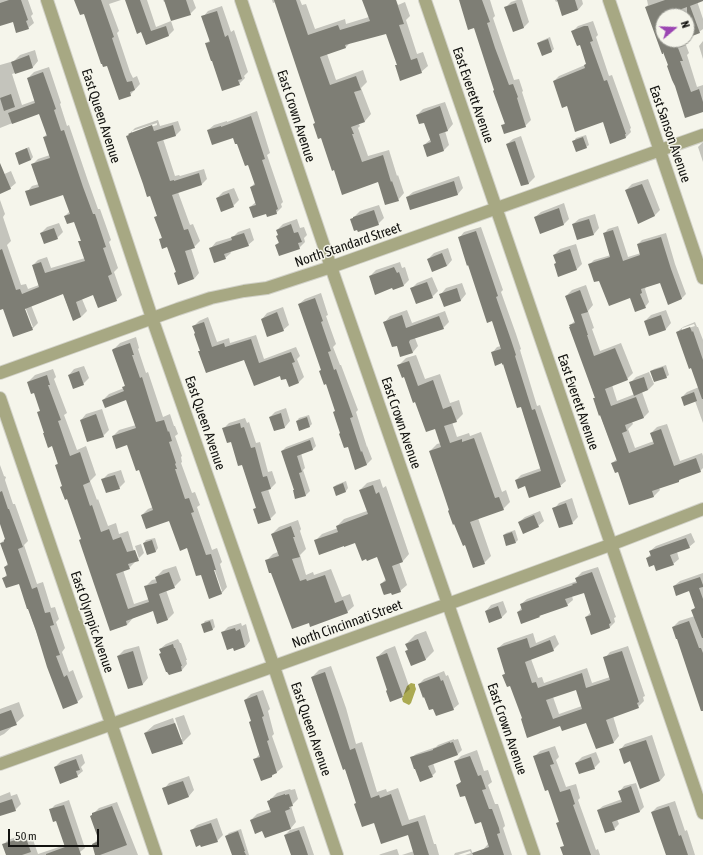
<!DOCTYPE html>
<html>
<head>
<meta charset="utf-8">
<style>
	body { margin:0 }
	#map { position:relative; width:703px; height:855px; overflow:hidden; background:#f5f5eb; font-family:"Asap Condensed",sans-serif }
	canvas { display:block }
	.north { position:absolute; left:655px; top:8px; width:40px; height:40px; box-sizing:border-box; background:#f5f5eb; border:1px solid #9a9a93; border-radius:50%; rotate:71deg; font-size:11px; font-weight:700; line-height:16px; text-align:center; color:#12120f }
	.north::after { content:''; display:block; margin:auto; width:14px; height:18px; background:#9b45b2; clip-path:polygon(50% 0,100% 100%,50% 72%,0 100%) }
	.scale { position:absolute; left:8px; top:829px; width:91px; height:18px; box-sizing:border-box; border:2px solid #12120f; border-top:0; padding-left:5px; font-size:12px; line-height:14px; white-space:nowrap; color:#12120f; -webkit-text-stroke:3px #f5f5eb; paint-order:stroke }
</style>
</head>
<body>
<div id="map">
<canvas width="703" height="855"></canvas>
<div class="north">N</div>
<div class="scale">50 m</div>
</div>
<script>
const ctx = document.querySelector('canvas').getContext('2d');
ctx.lineJoin = 'round';
function fill(path, color) {
  ctx.fillStyle = color;
  ctx.fill(path, 'evenodd');
}
function shape(rows) {
  const path = new Path2D();
  for (const r of rows) {
    path.moveTo(r[0], r[1]);
    for (let i = 2; i < r.length; i += 2) path.lineTo(r[i], r[i + 1]);
  }
  return path;
}
function strokePath(path, color, width, dash) {
  ctx.strokeStyle = color;
  ctx.lineWidth = width;
  ctx.lineCap = dash ? 'butt' : 'round';
  ctx.setLineDash(dash || []);
  ctx.stroke(path);
}
function label(font, color, halo, rows, align = 'center') {
  ctx.font = font + ' "Asap Condensed",sans-serif';
  ctx.lineWidth = 3;
  ctx.setLineDash([]);
  ctx.textBaseline = 'middle';
  ctx.strokeStyle = halo;
  ctx.fillStyle = color;
  for (const [text, x, y, turn = 0] of rows) {
    ctx.save();
    ctx.translate(x, y);
    ctx.rotate((+turn || 0) * Math.PI / 180);
    ctx.textAlign = isNaN(turn) ? turn : align;
    if (halo) ctx.strokeText(text, 0, 0);
    ctx.fillText(text, 0, 0);
    ctx.restore();
  }
}
fill(shape([
	[411,683,415,684,415,686,416,689,411,703,409,705,403,702,402,699,407,686]
]), '#abaa52');
fill(shape([
	[0,0,28,0,33,14,31,16,34,23,28,28,13,21,0,25],
	[76,0,121,0,109,4,119,31,117,33,130,72,133,78,137,76,140,84,130,95,108,65,84,13],
	[126,0,147,0,156,27,171,21,174,30,169,35,146,43,142,31],
	[163,0,193,0,196,8,190,14,166,2,164,2],
	[272,0,300,0,302,5,306,4,315,29,345,19,346,24,369,17,364,0,396,0,398,5,405,2,410,16,406,20,417,54,423,52,428,66,421,72,396,66,398,64,387,32,350,43,346,47,327,54,336,80,363,70,367,82,361,88,371,114,365,121,358,123,360,126,358,128,368,156,389,150,397,176,398,175,404,193,398,200,316,123,276,2,273,3],
	[460,0,490,0,495,16,493,18,514,80,519,79,523,91,522,92,531,120,525,126,502,126,506,122,475,27],
	[517,0,522,0,529,22,523,28,506,7,511,2],
	[555,0,582,0,583,4,578,10,563,15,558,1,556,2],
	[647,0,697,0,697,1,703,19,703,29,699,32,687,37,687,16,663,16,663,40,684,40,689,53,687,55,697,87,703,85,703,111,669,65,646,7,648,5],
	[222,6,231,32,234,30,248,72,244,76,245,78,239,84,206,44,210,40,203,17,208,11],
	[593,21,598,35,596,37,609,76,612,75,631,128,630,129,631,132,626,137,604,121,567,105,554,81,559,76,585,65,587,63,580,44,573,31,578,26],
	[550,37,554,49,552,51,542,54,538,43,541,41],
	[703,41,703,59,699,46],
	[35,50,38,61,33,67,12,74,22,105,36,100,28,78,34,72,49,67,61,103,60,104,67,126,69,125,88,181,98,209,100,209,111,240,109,242,118,268,114,272,122,295,116,300,94,294,82,299,87,311,81,317,73,320,63,293,31,305,38,323,32,329,4,308,0,307,0,200,5,214,3,217,11,241,7,245,21,285,26,284,28,289,39,285,33,265,38,260,47,257,51,268,85,258,80,242,81,240,75,221,65,216,70,211,64,194,27,192,32,186,39,184,32,165,38,159,50,155,44,137,47,134,40,112,0,128,0,65,14,61,20,55],
	[23,304,24,304,33,327,31,327],
	[445,102,453,124,448,130,445,131,449,145,444,150,424,145,431,139,425,122,417,115,423,109],
	[257,111,270,153,267,155,283,202,281,204,282,207,276,213,267,213,250,207,256,202,251,187,255,183,249,164,238,142,234,137,208,130,214,125,227,121,227,122],
	[158,120,160,126,178,121,181,130,176,135,163,139,175,176,179,175,180,176,204,169,207,179,202,184,178,192,190,225,193,224,200,241,194,247,191,248,199,273,194,279,175,273,176,271,168,246,160,240,162,237,156,217,158,215,129,134,132,131,132,133,157,125,157,123,132,131,135,128],
	[586,135,589,145,586,147,574,141,576,138],
	[521,136,535,177,529,183,522,185,507,144,513,139],
	[703,142,703,162,698,147],
	[29,147,33,157,31,160,16,153,19,151],
	[11,171,16,183,10,188,0,193,0,176],
	[459,176,463,188,458,194,407,197,413,192],
	[648,179,660,210,655,215,639,222,626,190,632,184],
	[234,188,239,200,233,206,217,198,223,192],
	[564,203,569,219,564,224,535,217,541,212],
	[379,205,384,218,378,224,351,220,360,211],
	[595,214,599,228,594,234,573,224,579,219],
	[297,219,300,228,304,227,307,235,304,238,305,242,299,248,276,245,279,242,279,235,277,230,283,224],
	[59,223,63,232,57,238,41,233,47,227],
	[618,226,628,257,641,253,638,244,642,240,666,233,675,264,686,294,681,299,661,282,646,287,645,289,649,302,645,307,630,297,599,279,590,264,594,260,611,255,604,234,608,229],
	[481,227,503,290,501,292,516,334,521,349,520,350,537,406,540,405,566,481,560,486,526,485,516,480,521,475,541,468,521,406,504,363,492,353,497,347,501,346,492,320,459,238,464,232],
	[250,228,254,240,248,245,230,251,231,253,225,258,211,248,216,242,233,237,238,232],
	[576,244,582,264,577,269,557,262,554,255,560,249],
	[448,248,452,260,447,266,428,259,434,253],
	[400,262,402,268,405,267,409,280,404,285,370,276,376,270],
	[432,277,438,291,432,297,412,288,417,283],
	[462,283,466,294,461,300,445,305,441,294,446,288],
	[586,285,593,305,588,311,594,328,592,329,600,351,621,343,633,373,627,379,612,385,617,401,635,394,631,382,636,377,649,372,654,384,648,390,642,392,649,412,644,417,632,422,633,424,628,429,635,448,654,441,651,433,657,427,667,424,680,461,702,453,703,456,703,468,700,471,683,477,679,481,659,488,660,490,654,496,629,504,619,471,612,463,617,459,594,399,595,397,570,325,575,321,566,296,572,290],
	[321,293,328,315,326,316,336,344,333,347,340,365,341,365,358,410,356,412,367,447,367,446,372,459,366,465,336,411,299,304,305,299],
	[283,307,289,325,283,330,262,319,267,313],
	[407,310,412,323,445,311,449,322,443,328,415,338,418,346,413,352,401,356,397,345,385,322,390,316],
	[666,310,671,323,666,329,650,334,645,321,651,315],
	[208,317,217,342,229,338,230,343,256,335,264,359,296,347,300,356,297,359,304,377,299,382,280,375,245,359,199,352,201,350,194,326,199,321],
	[695,322,697,327,698,327,703,340,703,423,695,401,682,397,687,392,699,387,677,332,683,327],
	[694,324,695,326,682,330,682,328],
	[136,337,139,348,138,349,146,373,148,372,163,417,170,414,174,426,175,426,178,434,175,436,182,456,181,457,182,462,181,463,192,493,195,492,200,505,197,507,212,550,217,548,222,562,220,564,227,587,221,594,201,573,188,547,170,519,142,515,148,509,153,507,140,469,128,444,113,436,119,430,136,425,127,399,103,400,109,394,124,388,124,387,125,385,113,350,120,343],
	[213,565,222,591,219,591,211,566],
	[416,355,425,379,440,374,450,403,459,400,463,414,456,421,452,422,457,437,469,433,470,436,481,432,502,492,506,490,510,502,503,509,478,518,491,556,484,563,450,510,430,451,437,444,441,443,436,428,416,401,405,376,399,365,406,358],
	[666,365,669,375,666,377,651,371,654,369],
	[84,366,89,378,83,384,69,375,74,369],
	[53,369,56,377,54,379,67,413,64,415,77,450,86,446,96,475,90,481,97,500,98,499,108,526,116,523,119,534,128,531,136,558,139,558,135,546,141,544,144,553,129,568,123,570,134,604,149,599,145,587,152,580,157,579,156,577,163,570,176,566,181,580,174,587,166,590,174,613,167,620,153,610,133,618,127,625,111,630,82,539,56,465,58,463,52,445,45,432,38,413,41,410,35,392,28,382,35,375],
	[286,408,290,421,285,427,274,430,270,417,275,412],
	[102,409,109,430,103,436,81,420,86,414],
	[309,415,312,424,310,426,297,421,299,418],
	[245,418,247,423,249,422,256,443,260,442,268,472,272,471,276,483,271,488,268,489,276,513,270,519,255,509,257,507,242,464,231,440,223,429,229,423],
	[313,437,316,446,313,449,301,453,305,468,303,470,310,491,306,495,296,498,295,490,282,451,286,447],
	[0,465,4,476,6,477,5,480,13,504,15,504,28,541,24,545,37,584,43,582,51,608,55,607,59,619,56,622,65,648,62,652,69,672,73,670,83,697,77,702,63,707,19,583,4,578,7,574,5,567,8,563,1,543,6,538,0,521],
	[121,470,125,482,119,488,102,480,108,474],
	[380,479,383,488,386,486,409,554,403,561,399,562,407,585,400,591,381,584,386,579,378,556,356,541,315,541,322,534,338,528,337,526,344,519,367,511,360,490,367,483],
	[346,481,348,488,346,491,337,494,334,487,336,485],
	[572,498,578,517,572,523,554,509,559,503],
	[540,511,544,521,538,526,519,522,525,517],
	[298,520,301,529,300,531,306,549,300,555,306,575,313,572,314,575,331,569,342,597,350,594,354,606,347,612,272,571,266,561,273,554,278,552,272,534,279,527],
	[515,530,518,540,516,542,504,535,506,533],
	[691,533,695,542,689,547,677,552,679,559,673,564,655,564,647,558,651,554,650,551,656,546],
	[155,538,158,548,156,551,147,554,144,543,146,540],
	[598,567,616,617,614,618,615,622,610,627,586,617,591,612,584,592,572,596,573,600,567,605,541,615,539,617,518,612,522,607,521,604,527,599,577,581,576,578,582,572],
	[703,573,703,698,673,627,679,621,695,616,693,610,696,607,689,590,674,586,680,581],
	[503,601,507,612,501,618,486,611,491,605],
	[213,619,215,627,213,629,203,624,205,621],
	[241,623,242,626,246,624,250,641,245,647,223,632,228,627],
	[426,631,434,651,425,660,406,651,408,649,406,644,415,635],
	[533,633,536,643,555,635,559,644,553,650,531,659,538,678,542,677,544,683,587,668,592,683,610,677,605,658,610,652,628,646,645,696,643,697,644,701,638,707,613,716,619,736,614,742,587,721,561,725,523,718,511,685,503,675,506,673,498,648,504,643],
	[576,689,582,706,559,714,553,697],
	[178,639,180,643,181,643,187,660,186,660,187,664,182,670,162,653,160,649,166,644],
	[139,646,148,678,143,684,129,688,118,656,124,650],
	[395,646,410,689,402,696,377,657,385,650],
	[331,666,346,708,356,744,362,742,377,792,386,789,387,792,398,788,409,820,425,815,434,844,436,844,439,855,402,855,414,851,408,834,374,822,357,802,312,677,319,670],
	[444,671,446,676,448,675,459,704,453,709,434,707,419,684,424,679],
	[263,690,270,709,268,711,274,734,272,736,283,767,272,776,254,760,260,754,252,721,245,700,251,694],
	[19,702,24,716,4,734,0,736,0,709],
	[184,715,191,734,182,743,145,733,154,725,173,718,180,739,182,739,175,718],
	[652,735,665,775,660,781,631,760,620,750,625,744],
	[454,739,454,740,458,739,462,750,458,754,433,763,436,772,432,776,411,758,416,754,436,747,438,745],
	[555,746,559,757,556,760,566,787,576,784,580,798,578,800,596,850,598,849,600,855,568,855,557,823,560,821,549,789,535,756,540,751],
	[477,750,484,771,488,770,492,782,488,785,495,804,498,804,504,822,505,826,503,828,512,855,484,855,482,851,488,844,481,820,466,795,457,785,462,781,455,762,461,756],
	[596,752,600,762,594,768,576,763,582,757],
	[82,754,85,763,81,767,83,771,77,776,55,767,61,761],
	[189,776,194,790,189,796,169,803,164,789,169,783],
	[636,783,644,807,640,811,617,819,619,824,614,829,598,810,603,806,622,799,620,791,624,786],
	[290,789,291,790,295,789,298,799,291,806,296,822,291,828,265,837,263,830,251,820,257,814,271,809,268,802,277,793],
	[10,792,11,796,17,794,21,804,15,810,0,815,0,796],
	[69,800,85,848,80,852,81,855,7,855,3,845,8,840,27,833,28,835,31,834,38,854,65,845,57,819,50,810,55,805],
	[675,801,685,831,687,830,695,855,669,855,652,812,657,807],
	[117,802,138,855,96,855,93,844,99,838,91,816,99,808],
	[217,818,223,835,217,841,192,830,197,825],
	[304,826,314,855,292,855,285,835,290,830],
	[241,829,249,855,235,855,226,836,229,833],
	[397,849,399,855,379,855,381,854],
	[471,849,473,855,465,855,471,853,470,851,458,855,454,855,455,853]
]), '#0003');
fill(shape([
	[9,0,21,0,28,20,26,21,29,29,16,33,13,22,0,26,0,3],
	[74,0,101,0,114,37,112,38,125,77,127,82,132,81,135,90,130,92,131,96,119,100,107,66,103,67,102,64,101,64,84,14,80,15],
	[125,0,140,0,151,31,166,26,169,36,146,45,141,32,137,34],
	[164,0,186,0,191,15,171,21],
	[274,0,296,0,308,35,338,25,340,30,370,21,362,0,396,0,404,24,399,25,411,60,417,58,422,73,400,81,395,65,397,65,386,34,345,45,346,48,320,57,330,85,356,76,361,90,354,92,365,122,351,127,354,134,352,134,362,162,383,155,391,182,392,181,399,201,385,205,378,182,342,195,334,170,332,171,321,138,318,139,313,124,315,123],
	[459,0,482,0,490,22,487,23,495,48,509,85,513,84,518,97,517,98,526,127,504,134,501,125,505,124,493,91,494,90,474,28,468,30],
	[557,0,575,0,578,10,562,16],
	[665,0,703,0,703,1,690,6,700,33,687,38,687,7,663,16,663,40,675,40,683,61,680,61,691,92,699,89,703,102,703,112,685,118,675,86,672,80,667,66,668,65,663,52,663,54,662,54,645,7],
	[516,3,524,28,513,32,504,7],
	[217,11,225,37,228,35,242,79,238,80,240,85,222,91,212,61,211,61,205,43,210,42,201,16],
	[584,26,588,26,593,41,590,42,604,81,607,80,626,134,625,134,626,138,610,144,603,122,575,132,567,106,562,108,553,81,585,68,584,65,586,64,580,45,577,46,571,31],
	[548,39,552,52,542,56,537,43],
	[29,55,33,68,15,74,11,62],
	[43,72,56,109,54,110,61,131,64,130,83,187,93,214,95,214,106,247,103,248,112,274,108,276,117,301,98,308,93,295,76,302,81,317,73,321,63,294,25,309,33,330,13,337,3,309,0,310,0,250,2,249,16,290,20,289,22,294,39,287,32,265,41,262,45,273,85,261,78,241,81,241,74,222,67,224,64,216,70,214,63,195,30,206,25,191,39,187,31,164,50,158,43,137,47,136,39,114,12,124,8,113,35,103,27,78],
	[11,94,15,107,4,111,0,98],
	[440,106,448,131,439,134,444,151,427,157,423,145,431,142,424,123,419,124,416,115],
	[251,116,265,159,262,160,278,209,276,210,277,214,267,217,266,214,253,218,249,207,256,205,250,187,255,185,248,165,245,166,237,144,235,144,233,138,212,145,207,130,221,126,221,127],
	[152,125,154,131,173,125,176,136,157,142,170,181,174,180,174,181,199,173,202,185,172,195,184,230,188,229,195,248,185,251,194,279,178,285,174,273,176,272,167,247,162,249,159,239,162,238,154,217,157,216,150,196,147,197,143,184,126,136,129,135,128,134],
	[583,137,587,148,576,152,572,141],
	[515,141,529,184,521,186,506,144],
	[27,148,31,160,19,165,15,153],
	[0,163,11,189,0,194],
	[454,181,458,195,410,210,406,197],
	[642,184,655,216,638,224,632,208,625,190],
	[229,193,234,207,221,212,216,198],
	[559,208,564,225,540,234,534,217],
	[374,210,379,225,358,232,357,230,354,231,350,219,353,218,353,217],
	[589,219,594,235,577,240,572,224],
	[291,224,294,233,298,232,302,242,298,243,300,249,279,256,275,245,279,243,276,236,278,235,276,230],
	[54,228,58,239,44,244,40,233],
	[613,230,623,261,640,255,637,244,661,237,671,269,682,299,668,305,660,283,641,289,642,293,640,294,646,308,635,312,630,298,609,306,599,281,594,282,588,264,610,257,603,233],
	[476,231,498,296,496,297,511,340,516,355,515,356,532,410,535,409,561,487,529,498,525,486,518,489,515,480,541,471,537,458,521,407,517,408,503,364,502,365,502,363,495,366,491,352,501,349,492,321,487,323,468,265,467,266,458,237],
	[244,233,249,246,224,254,226,259,214,263,209,248,232,240,231,237],
	[570,249,577,270,558,277,554,264,556,263,553,255],
	[442,253,447,266,432,272,427,259],
	[394,267,397,273,399,272,404,286,393,290,392,288,375,295,369,276],
	[427,282,433,298,416,304,410,288],
	[457,288,461,301,444,307,439,294],
	[580,290,588,312,581,314,588,335,587,335,594,356,615,348,628,380,605,389,611,406,636,397,644,418,625,425,627,431,622,433,629,453,654,444,650,433,661,429,674,466,696,458,701,472,679,480,679,482,652,491,654,497,629,505,618,472,615,473,611,463,617,461,600,415,599,416,593,398,595,398,569,327,570,327,569,325,575,323,565,296],
	[315,298,323,321,321,322,331,351,328,352,334,370,336,369,353,417,350,418,361,452,362,451,367,465,355,470,348,447,344,448,339,434,340,433,333,412,335,411,326,384,324,385,319,371,321,370,298,304],
	[277,312,284,331,267,337,261,319],
	[402,315,406,328,439,316,444,329,410,340,409,342,413,353,400,357,397,346,392,347,383,322],
	[661,315,666,330,649,336,644,321],
	[204,322,212,347,224,343,225,347,251,339,259,363,291,352,295,362,292,363,299,383,289,387,286,379,281,380,280,376,254,386,244,360,206,373,198,351,200,351,194,334,195,333,192,326],
	[690,327,692,332,693,331,703,360,703,399,702,399,691,368,689,369,676,332],
	[130,343,134,355,132,355,140,378,142,377,156,422,164,420,168,432,169,431,172,441,169,442,176,463,175,464,177,469,175,469,185,499,189,498,194,512,191,513,206,555,211,554,216,570,214,570,222,594,209,599,201,575,196,576,187,548,180,551,169,521,146,529,141,515,153,510,139,470,136,471,127,445,116,449,112,436,136,428,126,400,105,408,102,400,124,391,122,387,125,386,112,350,113,349],
	[409,361,418,386,433,380,443,409,451,406,457,422,444,426,450,443,462,439,462,442,474,438,495,498,499,497,504,510,470,522,485,564,473,568,465,545,463,546,454,524,453,525,448,511,449,510,443,492,429,451,441,447,435,429,426,432,415,402,413,403,404,377,402,378,397,365],
	[663,367,667,378,654,382,650,371],
	[79,371,84,385,73,389,68,375],
	[47,375,50,385,48,385,61,420,58,421,70,456,80,452,90,482,83,485,90,506,92,505,101,532,109,529,113,540,121,537,127,552,135,550,139,561,128,564,130,569,116,574,128,609,149,602,144,586,157,583,155,577,169,572,175,588,159,594,168,620,157,624,153,611,126,621,127,625,110,631,79,540,81,539,67,499,65,500,60,487,62,486,55,465,58,464,52,446,48,448,43,433,44,433,37,412,40,411,34,393,31,394,27,382],
	[644,377,648,390,634,396,629,382],
	[694,392,697,401,684,406,681,397],
	[281,413,285,428,274,431,269,417],
	[96,414,104,437,87,442,80,420],
	[307,417,310,427,299,431,296,421],
	[240,423,241,428,244,427,251,448,255,447,263,477,267,476,271,489,261,492,271,520,258,524,253,509,256,508,242,465,238,466,231,442,227,443,222,428],
	[310,440,313,450,297,456,302,472,299,473,306,496,295,499,293,490,294,490,281,451],
	[115,475,120,489,106,493,101,479],
	[343,483,346,492,336,496,333,487],
	[373,485,376,494,379,492,403,562,392,566,401,592,392,595,391,593,384,595,383,593,380,584,386,581,377,557,367,561,366,559,362,561,355,543,344,547,344,546,319,555,314,540,338,532,336,526,368,514,359,490],
	[2,491,8,509,9,509,23,547,18,549,32,589,37,587,45,613,50,612,54,625,50,626,60,655,56,656,64,677,67,675,78,703,63,709,47,667,36,631,28,609,27,609,19,584,6,588,2,578,7,576,4,567,8,565,0,543,4,542,4,540,5,539,0,524,0,492],
	[566,503,573,524,559,528,552,508],
	[534,515,539,527,523,534,518,522],
	[291,526,295,537,293,537,300,557,292,559,300,581,306,579,307,581,325,575,335,603,343,600,348,613,310,627,309,623,292,629,271,573,269,573,265,560,279,556,271,534],
	[512,532,516,543,506,546,503,535],
	[686,538,690,548,670,555,674,565,656,571,654,565,649,567,646,558,651,556,649,551],
	[152,540,156,552,147,555,143,543],
	[592,572,611,623,609,624,610,628,591,635,585,617,591,615,584,593,565,599,568,606,539,616,540,617,521,624,517,612,522,610,520,604,573,585,572,584,577,583,575,578],
	[700,577,703,585,703,587,699,588,703,599,703,638,702,638,691,610,695,608,689,591,676,596,673,586],
	[498,606,502,618,489,623,485,611],
	[210,621,213,630,204,633,201,624],
	[689,621,699,648,701,648,703,653,703,711,701,711,677,639,676,639,672,627],
	[235,628,236,631,240,629,245,647,234,651,233,648,227,650,221,632],
	[527,638,530,648,550,640,554,651,525,662,532,683,536,682,538,688,582,673,586,688,610,680,603,657,622,651,639,702,637,703,639,708,606,720,614,743,596,749,586,723,562,731,560,726,527,738,521,719,522,718,510,686,507,687,502,675,505,674,497,648],
	[576,690,582,709,553,719,546,700],
	[418,639,426,660,411,666,405,651,408,650,405,644],
	[173,644,174,648,175,648,182,666,181,666,182,671,169,675,167,672,166,672,159,654,161,653,159,649],
	[133,651,143,685,128,689,117,656],
	[387,653,403,697,390,702,386,691,387,690,376,657],
	[325,672,339,715,350,750,355,748,371,798,379,795,380,798,391,794,402,826,418,821,429,855,414,855,408,835,381,844,374,823,362,827,354,804,356,803,345,769,343,770,311,677],
	[439,676,441,681,443,680,454,710,436,716,433,709,429,710,424,697,423,698,418,684],
	[257,695,264,716,262,717,269,740,267,741,277,773,272,775,272,777,261,781,253,759,260,757,249,722,251,721,244,700],
	[11,710,17,725,0,731,0,714],
	[175,723,183,744,152,754,144,733],
	[646,740,660,781,640,789,630,761,624,764,619,749],
	[450,742,450,743,453,742,458,755,428,766,433,777,420,782,415,769,414,769,410,757,433,750,433,749],
	[549,751,554,764,550,765,560,792,570,789,575,804,573,805,591,855,563,855,560,847,564,846,556,823,559,822,548,790,545,791,533,756],
	[470,756,478,776,481,775,486,789,482,790,489,809,492,809,499,828,500,833,497,834,504,855,473,855,472,853,489,847,481,822,475,824,465,796,460,797,456,785,461,782,454,761],
	[591,757,595,769,579,774,575,763],
	[76,759,80,770,76,771,78,777,60,784,54,767],
	[183,781,189,797,168,805,162,788],
	[631,786,640,812,612,822,615,830,605,833,597,810,622,802,618,791],
	[285,794,285,795,289,794,293,806,289,807,290,809,285,811,291,829,265,838,262,831,255,834,250,820,271,812,267,801,270,800,270,799],
	[12,799,16,811,0,816,0,803],
	[64,805,81,855,46,855,46,854,65,847,56,821,53,822,49,809],
	[112,806,127,845,100,855,95,855,92,844,99,841,90,816,92,815,92,813],
	[669,806,679,836,681,835,688,855,666,855,651,812],
	[211,823,218,842,201,847,200,845,196,847,190,830],
	[299,830,305,846,308,855,291,855,284,835],
	[238,831,245,851,244,851,246,855,232,855,225,836],
	[22,838,23,839,26,838,31,852,22,855,6,855,2,844]
]), '#7e7e75');
const street = shape([
	[47,0,152,318,274,667,337,855],
	[241,0,331,267,448,604,534,855],
	[425,0,703,813],
	[609,0,703,278],
	[0,373,178,309,211,298,244,291,267,288,331,267,703,135],
	[0,398,156,855],
	[0,764,448,604,610,545,703,509]
]);
strokePath(street, '#d1d1c8', 14);
strokePath(street, '#a7a883', 12);
label('14px', '#12120f', '#f5f5eb', [
	["East Everett Avenue",473,95,71],
	["East Queen Avenue",101,116,72],
	["East Crown Avenue",296,116,72],
	["East Sanson Avenue",670,134,71],
	["North Standard Street",348,245,-19],
	["East Everett Avenue",578,402,71],
	["East Queen Avenue",205,423,71],
	["East Crown Avenue",401,423,71],
	["East Olympic Avenue",92,622,71],
	["North Cincinnati Street",347,624,-20],
	["East Queen Avenue",311,729,71],
	["East Crown Avenue",507,729,71]
]);
</script>
</body>
</html>
